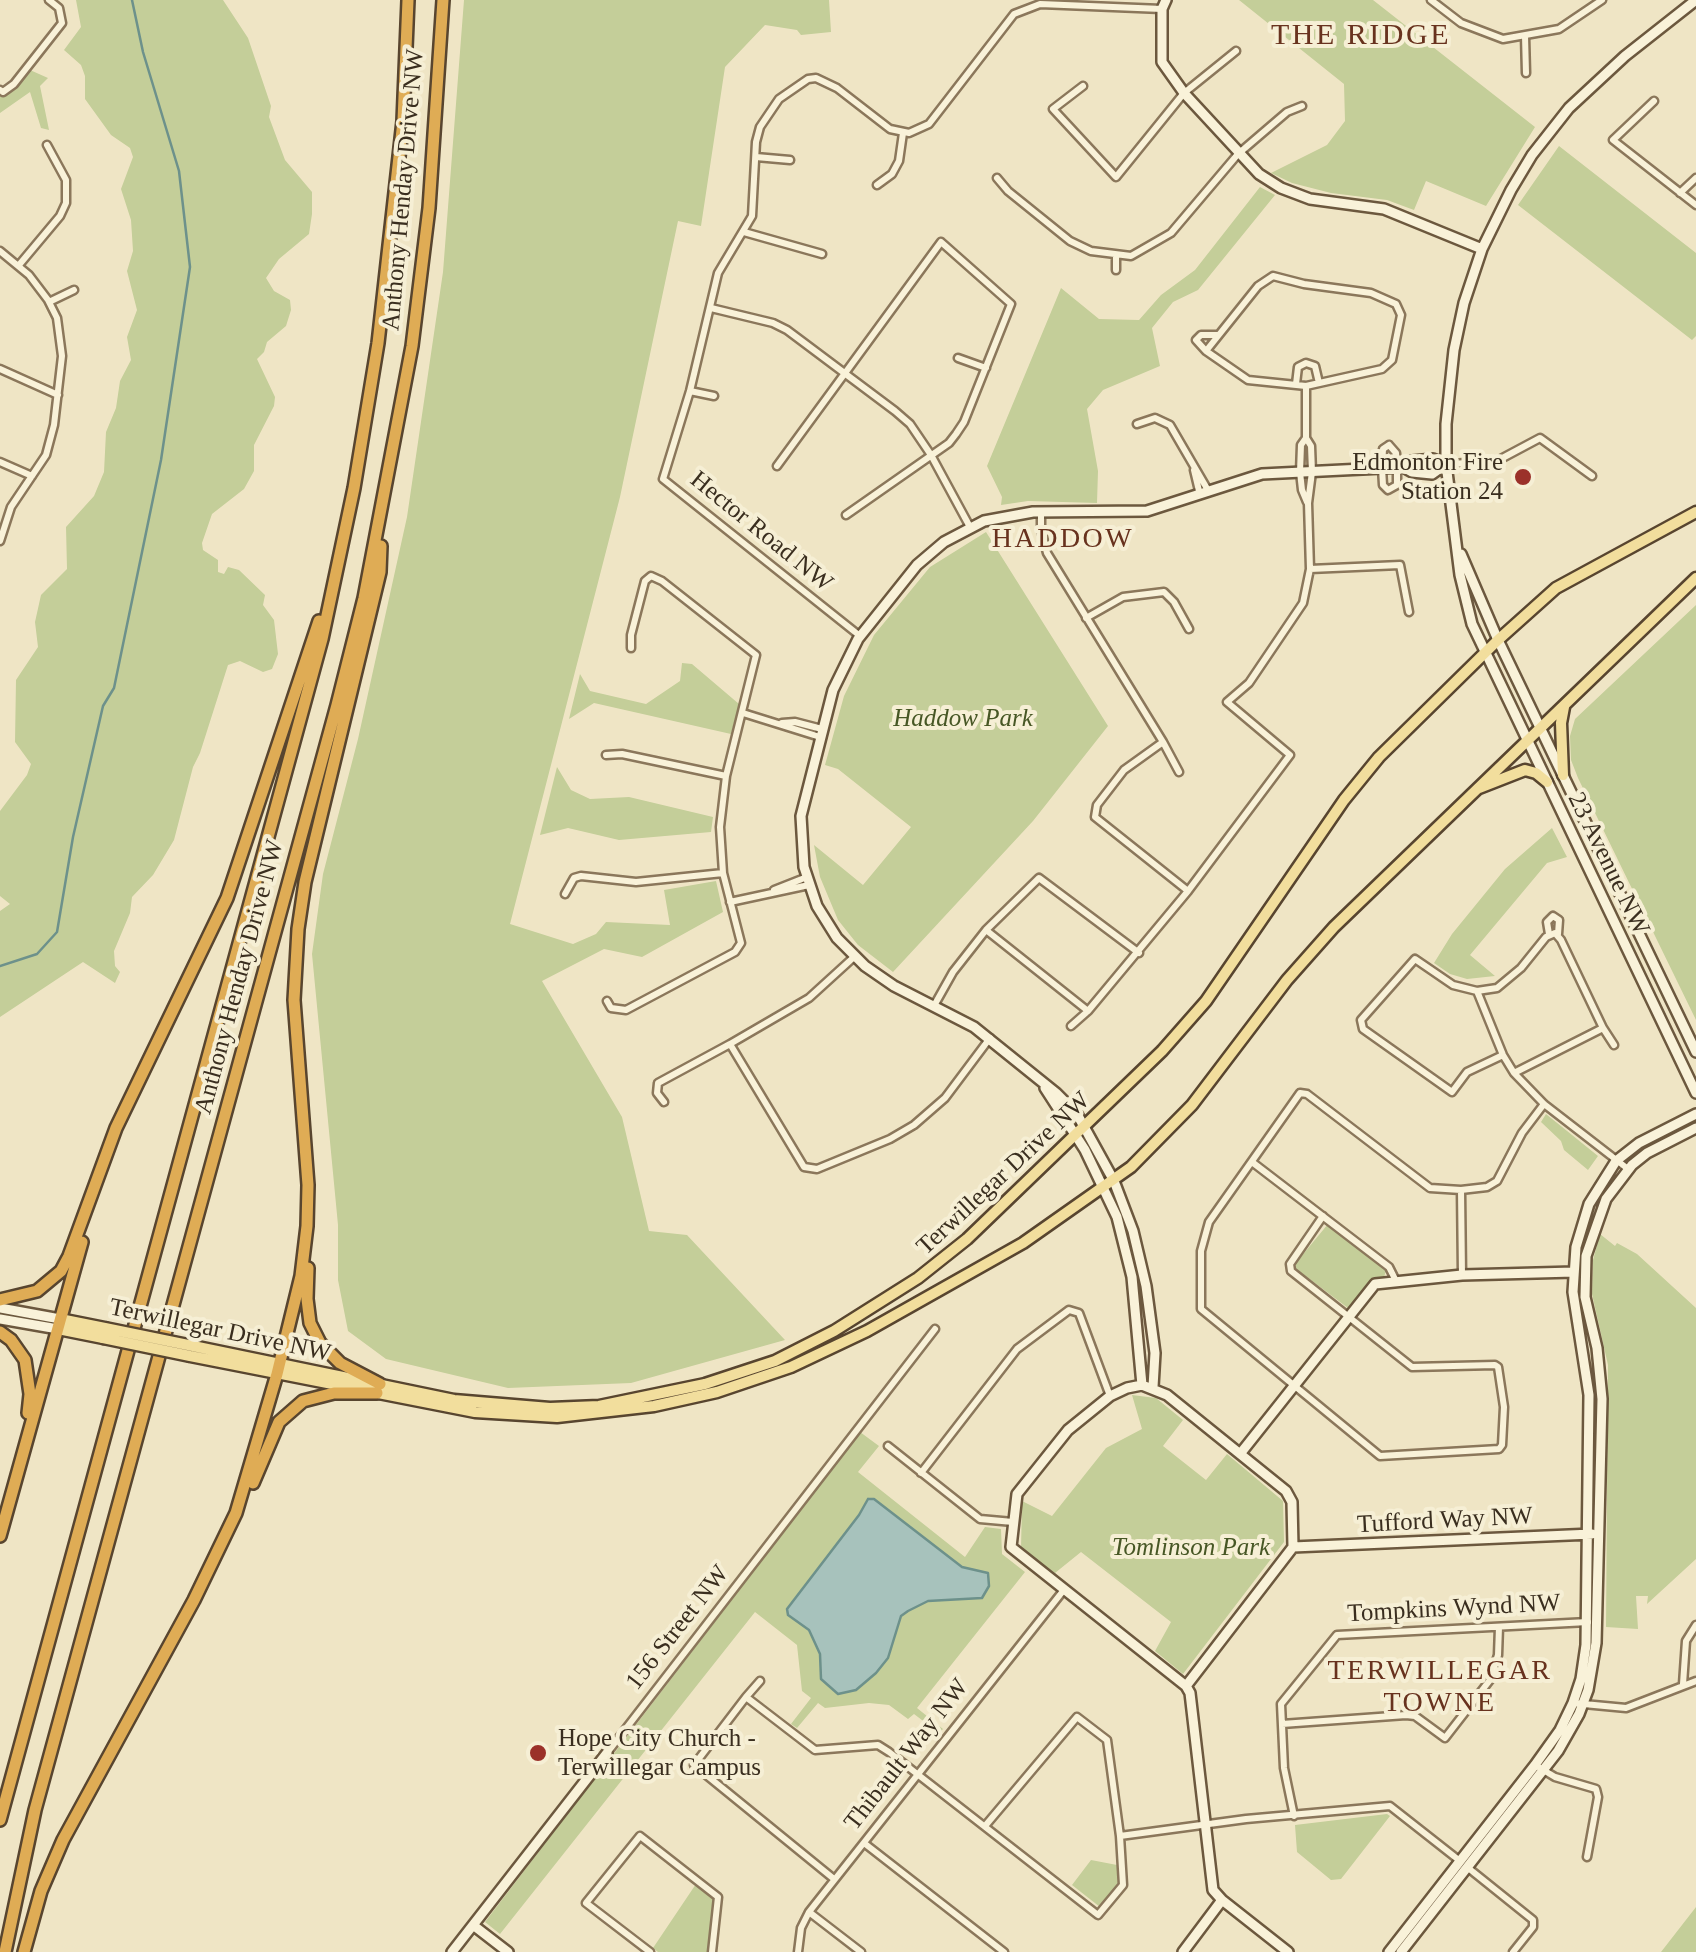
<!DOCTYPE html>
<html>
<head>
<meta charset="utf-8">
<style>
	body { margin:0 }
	canvas { display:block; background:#efe5c5 }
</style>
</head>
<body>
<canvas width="1696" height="1952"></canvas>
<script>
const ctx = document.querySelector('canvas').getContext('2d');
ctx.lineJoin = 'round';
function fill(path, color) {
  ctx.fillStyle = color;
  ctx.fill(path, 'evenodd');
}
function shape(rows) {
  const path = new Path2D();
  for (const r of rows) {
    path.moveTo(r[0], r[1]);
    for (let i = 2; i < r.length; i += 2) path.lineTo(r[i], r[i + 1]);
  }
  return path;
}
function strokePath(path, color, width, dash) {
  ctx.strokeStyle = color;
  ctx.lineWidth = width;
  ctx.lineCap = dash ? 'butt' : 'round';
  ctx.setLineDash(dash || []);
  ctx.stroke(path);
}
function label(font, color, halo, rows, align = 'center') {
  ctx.font = font + ' Georgia,serif';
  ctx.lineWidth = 8;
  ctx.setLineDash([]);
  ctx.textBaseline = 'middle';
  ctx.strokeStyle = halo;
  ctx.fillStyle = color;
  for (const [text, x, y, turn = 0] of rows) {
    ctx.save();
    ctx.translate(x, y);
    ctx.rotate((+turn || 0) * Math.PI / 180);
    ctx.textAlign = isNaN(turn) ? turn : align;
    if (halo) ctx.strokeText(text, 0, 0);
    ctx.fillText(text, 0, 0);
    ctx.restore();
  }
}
fill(shape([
	[76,0,223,0,248,38,271,106,269,117,285,160,312,192,312,214,309,234,279,259,266,278,274,291,290,300,291,310,286,326,267,342,264,352,257,359,275,397,274,406,254,445,254,471,244,489,212,514,202,543,203,550,218,560,218,572,224,574,228,567,239,570,265,595,263,605,274,620,278,654,272,669,263,672,240,661,228,665,200,753,193,767,174,840,153,875,132,897,130,913,114,951,115,966,120,972,115,983,83,962,0,1017,0,911,10,904,0,896,0,811,27,775,31,764,15,742,16,680,38,647,35,622,41,595,67,569,66,527,94,496,104,472,106,432,116,408,120,381,131,360,127,337,137,310,127,271,133,251,131,220,121,189,133,157,130,148,111,135,85,99,85,76,81,65,64,50,81,27],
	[464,0,829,0,831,32,801,35,797,30,765,25,725,67,701,226,678,221,620,497,510,924,573,944,596,934,606,922,670,925,664,890,716,881,723,912,642,957,604,949,542,981,622,1117,649,1231,687,1235,785,1340,631,1383,508,1388,386,1359,348,1331,338,1280,338,1225,312,954,323,874,358,739,407,517,443,272],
	[1239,0,1373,0,1535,127,1486,206,1426,181,1414,210,1387,200,1331,193,1292,183,1271,173,1327,145,1345,121,1344,84],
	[30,70,48,78,40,86,49,130,41,128,30,92,0,113,0,94,12,91],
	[1559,146,1696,253,1696,336,1692,340,1518,205],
	[1260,187,1275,195,1198,290,1173,302,1152,328,1160,366,1103,390,1087,409,1098,471,1097,503,1028,501,1001,505,1002,497,987,466,1061,288,1099,319,1139,320,1161,295,1195,270],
	[986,532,1108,726,1033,821,893,972,858,945,838,920,820,877,814,845,863,885,911,827,838,769,825,765,844,696,874,635,930,567],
	[1696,605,1696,1020,1578,778,1571,760,1570,736,1575,719],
	[682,663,692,664,739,704,731,734,594,703,569,719,580,674,590,691,646,704,680,681],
	[557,767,571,790,590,799,629,797,713,817,711,832,619,840,568,828,540,835],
	[1552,828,1567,857,1547,863,1470,955,1495,976,1467,979,1450,974,1434,963,1452,934,1505,869],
	[1546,1114,1598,1156,1588,1170,1564,1150,1561,1141,1541,1122],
	[1328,1224,1386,1271,1384,1277,1371,1280,1348,1308,1295,1268,1295,1264],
	[1600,1234,1615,1246,1617,1243,1637,1254,1696,1308,1696,1559,1647,1604,1648,1596,1636,1596,1638,1629,1606,1627,1608,1365,1592,1294,1593,1260],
	[1132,1395,1156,1398,1183,1420,1163,1446,1206,1480,1227,1454,1283,1501,1284,1542,1183,1674,1155,1651,1171,1622,1081,1552,1055,1573,1021,1549,1022,1501,1052,1516,1106,1448,1142,1429],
	[860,1432,879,1446,858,1472,965,1557,985,1527,1001,1529,1002,1554,1025,1572,917,1708,943,1729,939,1733,914,1714,908,1719,889,1705,869,1703,825,1708,818,1703,797,1728,791,1724,811,1698,802,1691,797,1645,755,1612,500,1934,485,1922],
	[1387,1814,1390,1816,1341,1879,1331,1880,1297,1852,1295,1825],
	[1091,1860,1117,1865,1118,1885,1100,1907,1072,1885],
	[696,1884,714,1898,707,1952,658,1952,653,1948],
	[1696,1907,1696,1952,1661,1952]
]), '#c4ce99');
const water = shape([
	[868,1499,874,1499,962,1567,988,1573,989,1586,982,1598,928,1601,908,1611,901,1616,888,1658,876,1673,856,1690,838,1694,821,1679,820,1654,809,1630,788,1615,787,1609,859,1515,868,1499]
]);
fill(water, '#a7c2bc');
strokePath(water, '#6d918b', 2.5);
strokePath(shape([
	[0,966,37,954,57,932,73,837,103,706,114,688,161,460,190,267,179,171,143,52,132,0]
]), '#6d918b', 2.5);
const street = shape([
	[1431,0,1461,23,1503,39,1559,29,1602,0],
	[1525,36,1526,73],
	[1083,86,1053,109,1116,177,1184,93,1236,51],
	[0,90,3,92,14,84,62,23,59,8,49,0],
	[1654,101,1613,140,1696,205],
	[756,157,790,160],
	[997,178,1008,191,1070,241,1091,251,1131,256,1171,233,1238,154,1287,112,1302,106],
	[877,185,892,174,899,161,903,133],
	[1680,193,1696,178],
	[744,232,822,254],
	[0,251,29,275,48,300,57,318,62,356,54,425,46,455,11,507,0,541],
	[19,265,60,216,66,203,66,180,47,145],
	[1116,270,1116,255],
	[49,302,74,290],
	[711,308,773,323,787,330,895,411,910,424,931,455,970,527],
	[1206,351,1258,286,1273,276,1304,284,1371,293,1396,304,1401,315,1392,360,1382,369,1306,386,1248,380,1206,351,1196,340,1201,335,1218,335],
	[958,358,986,368],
	[0,369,58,395],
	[1296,384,1298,367,1306,363,1315,366,1319,383],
	[1306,386,1306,438,1301,445,1300,472,1302,490,1307,502],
	[690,391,714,396],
	[1137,424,1155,418,1170,425,1209,492],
	[1389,445,1396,453,1397,468,1397,485,1388,490,1383,485,1382,468,1383,449,1389,445],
	[0,462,32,476],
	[1446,464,1495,462,1540,438,1592,476],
	[777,466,941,242,1011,304,964,422,956,434,949,443,846,515],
	[1194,470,1200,495],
	[1041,513,1041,530,1047,553,1163,742,1124,770,1097,805,1095,817,1188,891,1290,755,1227,702,1249,683,1303,603,1310,569,1308,503,1312,472,1311,446,1306,438],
	[1310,569,1400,565,1409,612],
	[1086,618,1123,597,1164,592,1174,602,1189,629],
	[860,636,663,479,690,391,718,273,752,216,756,142,760,127,779,99,808,79,816,78,837,88,890,129,909,133,929,124,1014,14,1040,4,1162,9],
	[743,713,820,737],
	[782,723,795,722,822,729],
	[1163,742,1179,772],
	[606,755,622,754,726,776],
	[774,890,807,877],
	[565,894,574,878,581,876,636,882,723,873],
	[730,902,809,885],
	[986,930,1088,1011,1188,891],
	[1549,934,1547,922,1553,916,1559,920,1558,934],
	[854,957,809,998,730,1044,804,1167,817,1169,890,1139,914,1125,945,1098,990,1038],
	[1477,991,1503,1055,1514,1073,1544,1104,1628,1169],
	[607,1001,611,1008,626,1010,735,952,741,943,723,873,720,827,726,776,756,655,662,581,651,576,645,581,631,635,631,648],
	[935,1004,953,972,986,930,1039,878,1139,953],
	[1071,1026,1088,1011],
	[1603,1028,1614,1045],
	[1503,1055,1467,1072,1452,1092,1363,1029,1361,1020,1415,959,1453,985,1477,991,1497,988,1521,968,1546,937,1555,933,1561,940,1603,1028,1514,1073],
	[664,1102,657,1093,658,1083,730,1044],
	[1252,1162,1389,1267,1396,1281],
	[1461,1190,1462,1275],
	[1323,1216,1290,1264,1291,1271,1412,1367,1495,1365,1498,1367,1504,1407,1502,1445,1499,1449,1380,1456,1201,1309,1201,1251,1209,1222,1300,1093,1307,1094,1430,1188,1461,1190,1487,1187,1497,1181,1522,1133,1544,1104],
	[888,1446,980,1519,1013,1522],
	[921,1473,1017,1349,1069,1310,1079,1313,1110,1396],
	[1683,1684,1686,1641,1696,1625],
	[746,1697,760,1681],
	[1573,1703,1626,1708,1696,1681],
	[1282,1724,1406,1715,1415,1716,1445,1738,1490,1680,1498,1655,1499,1627],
	[607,1753,935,1329],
	[1535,1765,1555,1777,1596,1789,1598,1797,1587,1857],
	[1294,1816,1284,1768,1281,1704,1337,1635,1588,1622],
	[1120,1836,1246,1819,1390,1806,1460,1861],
	[864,1843,1004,1952],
	[1467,1867,1533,1920,1533,1927,1513,1952],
	[834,1879,694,1765,746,1697,815,1750,878,1745,889,1752,1098,1915,1123,1885,1120,1836,1107,1740,1077,1717,985,1826],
	[809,1912,861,1952],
	[650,1952,586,1903,640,1836,718,1897,712,1952],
	[798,1952,801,1928,809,1912,1063,1591]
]);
const secondary = shape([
	[1166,0,1162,9,1162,62,1184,93,1259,174,1281,188,1310,199,1384,209,1482,249],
	[1696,0,1625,56,1569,108,1532,155,1511,190,1482,249,1464,303,1454,350,1446,424,1446,464,1460,575,1472,624,1696,1093],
	[1403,467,1412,461,1433,459,1446,464],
	[1461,554,1498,640,1696,1052],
	[1045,1088,1085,1150,1117,1217,1132,1277,1142,1385],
	[0,1308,60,1319],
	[0,1319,58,1329],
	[1142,1385,1167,1395,1286,1491,1292,1502,1293,1547,1186,1686,1011,1547,1017,1494,1068,1430,1110,1396,1127,1388,1142,1385],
	[1153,1387,1155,1353,1146,1286,1133,1231,1114,1181,1077,1114,1056,1093,974,1027,894,986,865,966,837,938,817,906,804,867,801,816,833,690,858,639,917,565,944,542,984,521,1033,512,1147,511,1262,474,1403,467,1412,472,1432,474,1446,464],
	[1240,1454,1375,1284,1462,1275,1574,1272],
	[1293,1547,1592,1534],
	[1186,1686,1190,1693,1213,1890,1222,1900],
	[473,1925,508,1952],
	[452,1952,607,1753],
	[1183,1952,1222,1900,1288,1952],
	[1389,1952,1535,1765,1560,1730,1573,1703,1581,1679,1586,1645,1589,1395,1573,1292,1576,1247,1589,1204,1616,1161,1639,1143,1696,1114],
	[1401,1952,1558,1751,1579,1714,1588,1690,1596,1643,1602,1399,1597,1348,1585,1297,1586,1256,1606,1199,1632,1165,1647,1153,1696,1128]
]);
const primary = shape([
	[1563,775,1561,723,1564,707],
	[1479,788,1525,770,1536,773,1547,782],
	[60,1319,105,1328],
	[58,1329,103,1338],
	[193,1346,454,1400,550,1408,599,1406,705,1384,775,1361,834,1331,918,1278,967,1239,1162,1051,1206,1001,1344,800,1379,757,1498,640,1556,588,1696,512],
	[190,1356,475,1412,557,1417,654,1406,717,1392,791,1367,867,1331,1023,1243,1131,1167,1192,1105,1287,980,1334,927,1696,578]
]);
const highway = shape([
	[308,1268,307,1299,310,1323,320,1343,340,1363,380,1384],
	[0,1300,37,1291,61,1271,69,1256,116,1128,227,898,319,621],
	[0,1332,11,1340,25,1360,30,1394,28,1413],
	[253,1483,279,1422,303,1401,334,1393,377,1393],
	[0,1536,82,1242],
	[0,1820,322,639,354,488,378,343,403,121,408,0],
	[5,1952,35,1810,337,705,364,598,412,346,429,208,443,0],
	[24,1952,41,1891,63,1840,194,1600,236,1513,277,1374,301,1276,307,1226,308,1185,294,1000,298,929,305,882,380,572,381,546]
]);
strokePath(street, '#8b775b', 11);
strokePath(secondary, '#6c583e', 14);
strokePath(primary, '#58452f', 15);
strokePath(highway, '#58452f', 16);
strokePath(street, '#f9f2d9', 6);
strokePath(secondary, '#f9f2d9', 9);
strokePath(primary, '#f2de9d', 10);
strokePath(highway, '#dfac55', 11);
const primaryBridge = shape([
	[105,1328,193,1346],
	[103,1338,190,1356]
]);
strokePath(primaryBridge, '#58452f', 15, []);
strokePath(primaryBridge, '#f2de9d', 10);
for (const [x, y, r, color] of [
	[1523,477,10,"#9b312a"],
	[538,1753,10,"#9b312a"]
]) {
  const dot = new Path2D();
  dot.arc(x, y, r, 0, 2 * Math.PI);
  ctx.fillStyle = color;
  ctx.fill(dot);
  strokePath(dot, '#f6efd5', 4);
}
label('25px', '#3a2e1f', '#f6efd5', [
	["Anthony Henday Drive NW",404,190,-85],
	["Hector Road NW",761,532,39],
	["23 Avenue NW",1608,864,64],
	["Anthony Henday Drive NW",240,977,-75],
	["Terwillegar Drive NW",1004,1174,-43],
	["Terwillegar Drive NW",220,1331,12],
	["Tufford Way NW",1445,1521,-3],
	["Tompkins Wynd NW",1454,1609,-3],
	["156 Street NW",678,1628,-52],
	["Thibault Way NW",907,1755,-52]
]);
label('25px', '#3a2e1f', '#f6efd5', [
	["Edmonton Fire",1503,463],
	["Station 24",1503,492],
	["Hope City Church -",558,1739,"left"],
	["Terwillegar Campus",558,1768,"left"]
], 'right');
label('italic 25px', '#475725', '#f6efd5', [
	["Haddow Park",963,719],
	["Tomlinson Park",1191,1548]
]);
ctx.letterSpacing = '2.5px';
label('28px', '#68321e', '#f6efd5', [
	["HADDOW",1063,540],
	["TERWILLEGAR",1440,1672],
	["TOWNE",1440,1704]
]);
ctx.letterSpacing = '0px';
ctx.letterSpacing = '2.5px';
label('30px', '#68321e', '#f6efd5', [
	["THE RIDGE",1361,36]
]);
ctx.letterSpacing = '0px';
</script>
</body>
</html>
